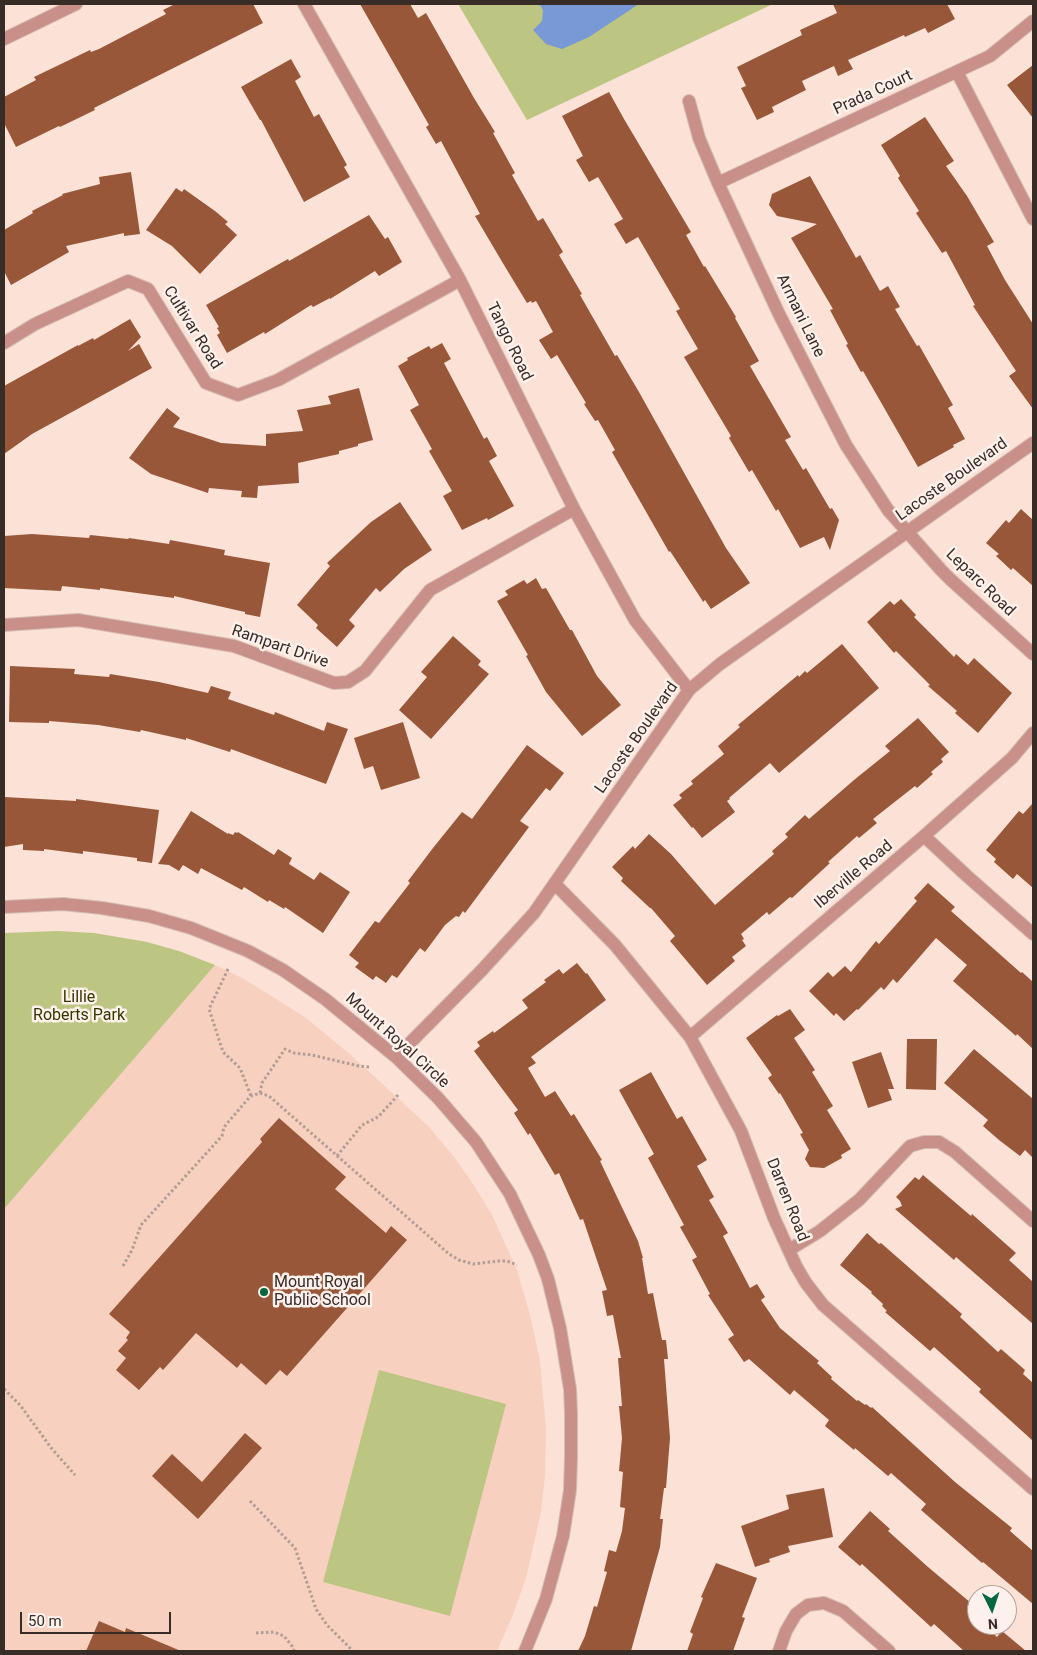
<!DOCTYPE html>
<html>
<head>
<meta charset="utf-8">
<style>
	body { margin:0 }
	#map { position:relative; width:1037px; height:1655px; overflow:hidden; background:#fbe1d6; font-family:Roboto,sans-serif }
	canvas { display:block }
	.frame { position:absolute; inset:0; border:5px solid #382c27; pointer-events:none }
	.north { position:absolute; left:967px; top:1585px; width:50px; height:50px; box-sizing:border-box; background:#fef1eb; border:1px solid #afa29d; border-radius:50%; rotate:176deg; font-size:14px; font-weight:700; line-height:20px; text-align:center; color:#382c27 }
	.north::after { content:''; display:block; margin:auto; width:18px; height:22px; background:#01673c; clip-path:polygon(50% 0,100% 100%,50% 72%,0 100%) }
	.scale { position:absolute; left:20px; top:1612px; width:151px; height:22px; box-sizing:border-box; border:2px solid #382c27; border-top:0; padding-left:6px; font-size:15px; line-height:18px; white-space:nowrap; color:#382c27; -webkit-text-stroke:4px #fef1eb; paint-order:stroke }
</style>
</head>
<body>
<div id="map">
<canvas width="1037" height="1655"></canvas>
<div class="frame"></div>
<div class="north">N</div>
<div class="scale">50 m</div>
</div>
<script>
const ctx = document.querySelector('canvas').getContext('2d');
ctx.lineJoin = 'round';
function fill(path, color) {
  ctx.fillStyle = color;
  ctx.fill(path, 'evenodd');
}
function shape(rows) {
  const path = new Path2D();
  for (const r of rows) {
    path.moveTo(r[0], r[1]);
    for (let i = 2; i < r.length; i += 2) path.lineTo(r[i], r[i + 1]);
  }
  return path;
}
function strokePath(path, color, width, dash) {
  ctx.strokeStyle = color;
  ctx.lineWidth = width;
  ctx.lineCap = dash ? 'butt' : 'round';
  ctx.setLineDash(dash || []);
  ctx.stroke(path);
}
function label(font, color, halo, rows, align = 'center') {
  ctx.font = font + ' Roboto,sans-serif';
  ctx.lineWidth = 5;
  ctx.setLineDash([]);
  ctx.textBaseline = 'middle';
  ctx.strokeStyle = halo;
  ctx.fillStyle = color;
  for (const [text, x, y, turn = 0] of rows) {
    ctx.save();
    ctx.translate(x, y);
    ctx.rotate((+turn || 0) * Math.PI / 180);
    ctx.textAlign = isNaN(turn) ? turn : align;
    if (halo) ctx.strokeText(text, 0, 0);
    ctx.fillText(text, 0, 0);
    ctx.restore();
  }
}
fill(shape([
	[215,965,244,979,305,1017,352,1056,429,1127,455,1158,475,1187,492,1215,517,1270,530,1315,540,1361,546,1430,545,1475,541,1512,526,1578,512,1617,497,1651,4,1651,4,1209]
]), '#f8d0bf');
fill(shape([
	[458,4,773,4,527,120],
	[58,931,94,933,147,942,179,951,215,965,4,1209,4,933],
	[379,1370,506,1404,450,1616,323,1582]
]), '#bcc581');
fill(shape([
	[536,4,639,4,589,37,562,49,546,44,533,30,542,21,543,11,541,6]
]), '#7899d5');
fill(shape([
	[175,4,253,4,263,23,94,108,95,110,60,127,59,126,16,147,4,123,4,97,36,80,34,77,90,50,91,52,99,49,166,14,163,10],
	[360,4,410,4,418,18,426,13,474,98,495,132,493,133,515,173,512,175,538,221,543,218,563,252,559,255,582,294,580,295,615,356,617,355,639,392,726,548,750,583,711,609,705,600,703,602,702,600,670,551,669,552,612,452,615,450,598,420,595,421,584,404,586,403,557,355,551,359,539,340,553,332,536,301,532,303,531,301,527,303,504,265,475,216,480,214,441,141,436,144,426,127,429,125],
	[833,4,947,4,955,19,928,33,925,28,905,37,904,35,848,60,853,69,838,76,834,66,802,81,806,90,772,107,774,112,757,120,741,88,746,86,737,67,802,35,800,30,837,13],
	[291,59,301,77,295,81,314,117,319,114,347,165,344,167,350,177,304,202,261,120,260,120,241,87],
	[1033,65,1033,118,1007,85],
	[609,92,624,119,691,232,686,235,704,267,705,266,736,317,735,318,759,361,750,366,791,437,785,440,803,470,806,468,830,509,832,508,839,520,830,550,824,537,800,548,778,509,776,511,752,470,749,472,729,438,731,436,684,357,698,349,676,311,680,309,638,237,626,244,614,224,623,219,598,177,589,182,576,160,583,156,562,116],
	[925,117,954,161,946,166,967,196,994,242,987,246,1005,280,1033,324,1033,409,1009,376,1016,371,973,306,975,305,946,251,942,253,916,213,919,211,898,178,900,176,881,145],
	[131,172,140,234,124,236,124,233,66,246,69,252,11,285,4,271,4,230,33,213,32,211,63,195,62,194,100,184,99,177],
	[810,176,856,258,860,255,880,291,888,286,900,307,895,309,917,346,919,345,953,405,948,408,965,439,953,445,954,447,918,467,863,371,861,372,846,345,848,344,830,310,833,309,791,238,817,224,777,216,769,205,772,194],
	[176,188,182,192,184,189,215,211,228,222,225,224,237,235,200,274,172,246,146,230],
	[369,215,385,239,388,237,402,262,379,276,375,271,330,299,330,298,313,307,311,305,265,334,264,332,227,353,217,335,220,333,217,328,219,327,206,305,288,259,289,261],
	[130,319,141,337,128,351,139,344,152,368,32,434,4,454,4,386,78,345,78,346,93,338,94,340],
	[442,343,451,359,444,363,484,439,487,437,497,456,489,461,514,506,488,520,487,518,462,530,443,496,452,491,429,451,432,449,410,410,419,405,398,366,408,360,407,358,429,346,431,349],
	[359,388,373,440,358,444,358,446,339,451,339,454,298,463,299,483,258,486,257,498,241,497,242,491,209,488,208,493,151,474,129,458,167,408,180,418,173,427,221,443,266,446,266,434,303,431,297,410,331,404,328,396],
	[400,502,432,550,404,569,380,592,376,588,349,620,355,626,337,647,316,628,318,625,297,605,330,566,327,563,371,522],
	[1021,509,1033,520,1033,586,1013,568,1011,570,996,556,999,554,986,543,1006,520,1009,523],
	[32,534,89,538,90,535,128,539,129,538,169,544,170,540,225,550,224,555,270,563,260,617,245,614,245,612,174,596,174,598,100,588,100,590,62,586,61,591,4,588,4,536],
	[536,578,542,589,546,588,570,630,572,630,597,676,621,705,582,736,546,692,526,656,528,655,497,601,508,595,505,591,524,580,527,584],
	[901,599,916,615,914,617,954,657,956,654,968,665,974,658,1012,693,978,733,955,713,957,711,928,686,930,685,896,651,894,653,867,622,890,601,894,605],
	[453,636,481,661,478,665,489,674,431,739,399,710,427,677,421,672],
	[842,644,879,688,779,773,770,763,729,798,730,799,727,801,735,812,702,838,693,827,692,828,673,805,682,798,679,795,693,784,691,781,724,754,718,746,740,727,738,725,798,675,799,677,805,671,807,673],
	[10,666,75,669,74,674,109,677,110,674,159,682,208,693,211,686,231,692,228,699,274,715,275,712,324,731,327,722,348,729,326,784,231,749,230,752,186,738,186,740,141,730,140,732,98,725,49,721,49,723,9,722],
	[918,718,949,752,941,759,943,762,931,772,933,774,917,788,915,786,873,819,877,823,859,838,857,836,828,862,830,863,792,898,790,897,769,915,767,912,741,934,744,939,742,940,746,946,732,957,735,961,707,985,670,941,675,936,651,908,650,908,621,881,623,878,612,867,633,846,635,849,649,834,671,854,715,905,774,854,772,851,788,837,785,834,805,815,809,819,854,780,890,751,885,746],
	[403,722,420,778,381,790,373,766,364,769,354,738],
	[527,745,564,773,550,791,546,788,520,821,529,827,465,913,463,911,459,917,456,916,445,925,425,952,420,948,397,978,392,975,386,983,376,976,373,980,355,967,359,963,349,955,375,921,379,923,410,883,408,881,433,848,462,812,472,819],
	[4,797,76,801,76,799,159,810,152,863,137,861,137,858,83,851,83,854,44,849,44,851,23,850,23,844,4,847],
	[1033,803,1033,888,1017,874,1013,879,994,862,996,859,986,850,1019,811,1023,814],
	[191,811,228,834,228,833,233,835,235,832,237,833,238,832,274,855,278,849,292,858,289,864,314,880,320,872,350,892,323,933,285,907,284,909,269,900,268,902,244,887,242,890,201,868,198,874,183,865,179,871,169,865,158,864],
	[928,883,955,907,951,911,1021,973,1022,972,1033,982,1033,1049,1017,1034,1016,1036,953,981,967,965,936,938,897,983,893,979,884,990,881,987,858,1010,857,1009,844,1021,836,1013,834,1016,809,991,828,972,833,977,845,966,851,972,876,941,879,944,917,901,914,898],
	[577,963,586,974,587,973,606,1000,531,1057,536,1063,528,1068,545,1097,555,1091,571,1116,574,1114,602,1160,600,1161,638,1241,643,1258,642,1258,648,1294,653,1293,662,1340,666,1340,668,1359,664,1359,670,1438,666,1488,664,1488,660,1519,663,1519,660,1547,631,1651,578,1651,585,1636,594,1606,597,1607,607,1572,604,1571,609,1550,616,1552,622,1531,625,1508,620,1507,623,1472,619,1471,622,1438,619,1406,622,1406,618,1358,621,1358,613,1315,607,1316,602,1291,607,1290,583,1219,580,1220,559,1173,555,1175,530,1133,528,1135,514,1113,518,1110,474,1051,480,1046,477,1042,493,1031,494,1033,528,1008,522,1000,546,982,544,980,559,969,563,974],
	[790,1009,805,1030,794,1038,815,1070,812,1072,833,1106,827,1110,851,1149,841,1155,842,1158,824,1168,810,1167,805,1159,809,1150,800,1134,803,1133,780,1093,779,1094,768,1078,772,1075,746,1038,777,1015,778,1016],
	[907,1039,937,1039,936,1090,906,1089],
	[974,1049,1033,1099,1033,1158,1025,1150,1020,1156,999,1140,983,1126,988,1120,944,1083],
	[881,1052,894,1089,888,1089,892,1100,868,1108,852,1062],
	[651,1072,677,1119,682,1116,707,1160,697,1166,714,1197,709,1200,728,1233,723,1236,750,1288,757,1284,765,1297,761,1300,780,1328,819,1361,817,1363,832,1377,831,1379,857,1401,858,1400,865,1405,866,1404,871,1408,872,1407,955,1482,1012,1528,1010,1531,1033,1551,1033,1604,983,1562,982,1563,921,1510,926,1504,891,1473,888,1476,855,1448,854,1450,825,1426,829,1420,794,1390,790,1395,749,1359,744,1362,728,1339,734,1335,708,1295,710,1294,692,1260,697,1257,680,1227,684,1225,648,1158,654,1154,619,1090],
	[279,1118,346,1177,335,1189,386,1233,391,1226,407,1240,287,1376,280,1370,266,1385,241,1363,237,1368,196,1333,163,1370,160,1367,139,1390,116,1370,126,1358,118,1351,128,1340,126,1338,130,1332,109,1314,262,1142,260,1139],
	[923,1175,971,1216,972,1214,1016,1253,1009,1260,1033,1282,1033,1324,956,1257,954,1260,895,1209,902,1206,900,1201,896,1197,915,1177,919,1180],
	[867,1233,879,1244,881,1243,962,1314,960,1317,998,1352,1001,1349,1025,1370,1023,1374,1033,1383,1033,1441,979,1392,981,1389,934,1347,930,1351,885,1312,887,1311,882,1306,883,1304,871,1293,872,1292,840,1265],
	[245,1433,262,1448,198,1519,152,1476,172,1454,202,1482],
	[824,1488,833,1537,788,1546,790,1552,769,1559,770,1562,755,1567,741,1526,789,1509,786,1495],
	[870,1511,890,1529,888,1531,928,1567,977,1608,977,1625,984,1625,997,1637,1002,1631,1026,1651,964,1651,934,1624,931,1627,862,1564,860,1566,838,1547],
	[716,1563,757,1578,742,1617,745,1618,733,1651,687,1651,693,1634,690,1632,703,1598,701,1597],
	[99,1621,125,1632,126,1628,181,1651,86,1651]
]), '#985738');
const minor = shape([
	[304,4,460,280,574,509,635,620,689,690],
	[4,39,76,4],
	[957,72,1033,219],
	[689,101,699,138,718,183,779,314,846,445,888,510,941,570,951,580,1033,654],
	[718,183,990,56,1033,21],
	[4,343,35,324,128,281,148,289,206,383,238,395,278,380,460,280],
	[4,625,78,620,234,646,334,683,348,682,365,671,430,590,574,509],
	[924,836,967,876,1033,934],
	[555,884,615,945,690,1037,741,1131,774,1218,796,1266,806,1283,823,1305,1033,1489],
	[4,907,63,904,102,908,149,916,191,928,248,951,283,970,325,999,396,1057,438,1098,476,1142,510,1194,539,1255,548,1279,560,1328,570,1389,571,1413,571,1457,570,1490,563,1536,546,1599,525,1651],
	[690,1037,924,836,1012,758,1033,733],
	[396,1057,482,970,534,913,689,690,720,664,1033,443],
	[789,1250,820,1231,859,1200,910,1146,924,1142,939,1142,955,1152,1033,1221],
	[779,1651,786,1631,796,1614,808,1605,824,1603,843,1611,889,1651]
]);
strokePath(minor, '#d4bdb3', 14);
strokePath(shape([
	[228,969,209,1009,223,1052,240,1068,251,1096],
	[260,1093,262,1083,285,1049,294,1053,312,1055,359,1066,370,1067],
	[337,1156,362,1125,378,1117,399,1094],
	[123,1266,132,1250,141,1225,222,1136,224,1127,248,1099,251,1096,260,1093,269,1096,449,1254,459,1260,473,1264,499,1261,507,1261,517,1265],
	[4,1389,20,1405,52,1449,75,1475],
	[250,1501,295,1548,316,1609,327,1625,353,1651],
	[256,1633,274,1632,284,1636,292,1646,294,1651]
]), '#b29d94', 3, [2.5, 2.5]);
strokePath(minor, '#c9908a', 12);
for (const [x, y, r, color] of [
	[264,1292,5,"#01673c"]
]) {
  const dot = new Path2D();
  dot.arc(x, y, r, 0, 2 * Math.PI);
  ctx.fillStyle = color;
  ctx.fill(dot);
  strokePath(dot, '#fef1eb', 2);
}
label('16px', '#382c27', '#fef1eb', [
	["Prada Court",873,93,-25],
	["Armani Lane",800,316,64],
	["Cultivar Road",192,328,58],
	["Tango Road",509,342,64],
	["Lacoste Boulevard",952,480,-35],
	["Leparc Road",980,583,44],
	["Rampart Drive",280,647,19],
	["Lacoste Boulevard",637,738,-55],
	["Iberville Road",854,875,-40],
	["Mount Royal Circle",397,1041,42],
	["Darren Road",787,1200,68]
]);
label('16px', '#343800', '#fef1eb', [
	["Lillie",79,998],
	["Roberts Park",79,1016]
]);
label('16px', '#382c27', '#fef1eb', [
	["Mount Royal",274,1283],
	["Public School",274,1301]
], 'left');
</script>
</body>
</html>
